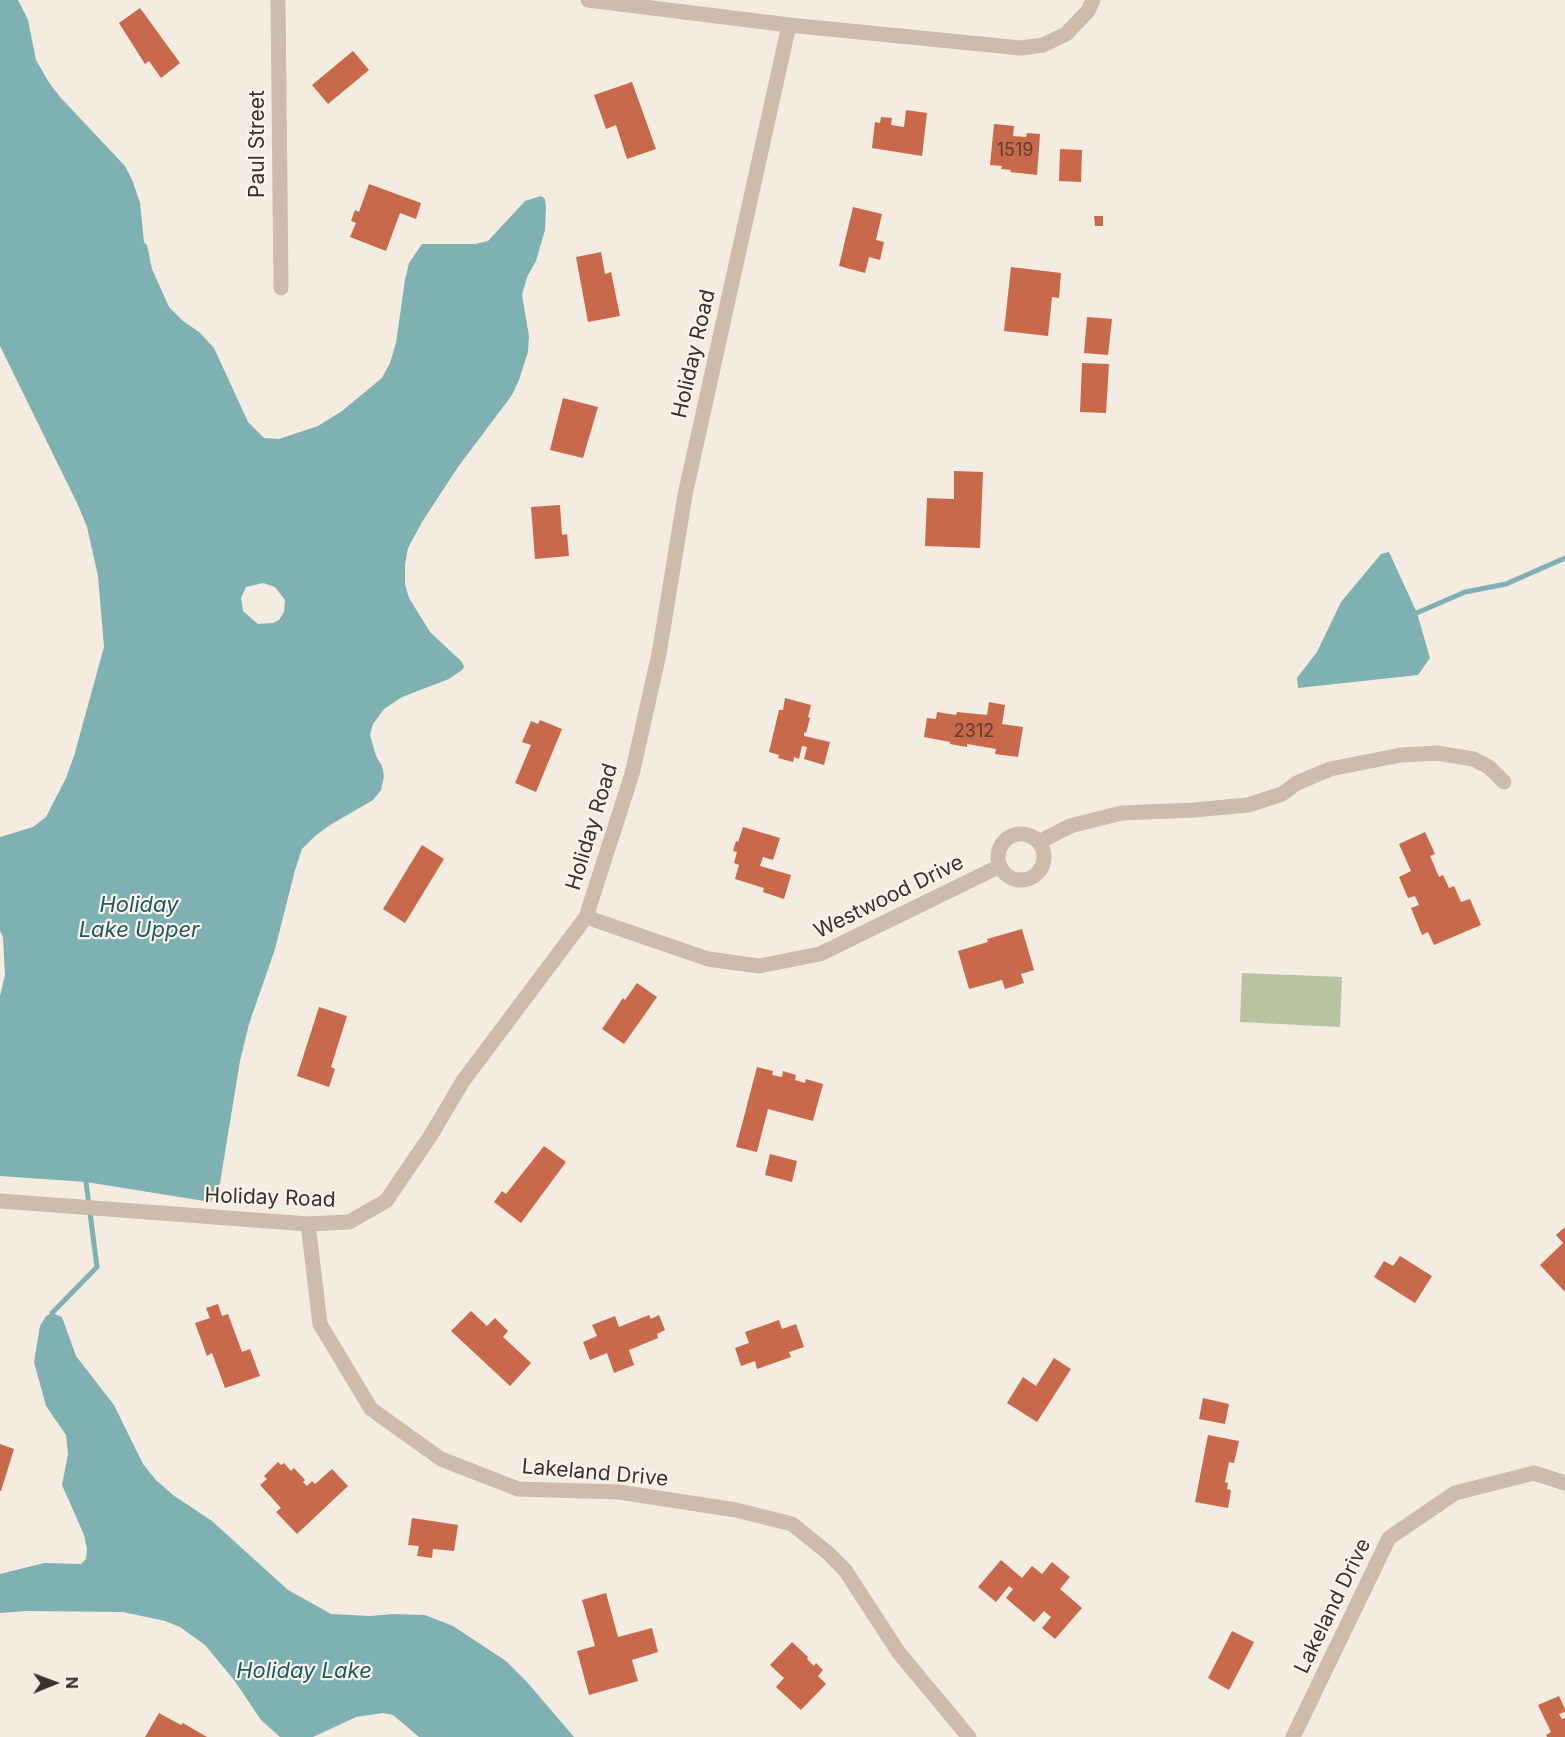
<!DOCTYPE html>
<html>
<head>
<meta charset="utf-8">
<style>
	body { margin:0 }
	#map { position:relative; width:1565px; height:1737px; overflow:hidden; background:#f4ebe1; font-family:Inter,sans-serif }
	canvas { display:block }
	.north { position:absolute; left:24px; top:1653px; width:60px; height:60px; -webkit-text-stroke:4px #fbf5ee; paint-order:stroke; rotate:89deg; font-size:16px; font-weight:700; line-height:24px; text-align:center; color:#3b302b }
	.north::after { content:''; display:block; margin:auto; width:21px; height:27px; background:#3b302b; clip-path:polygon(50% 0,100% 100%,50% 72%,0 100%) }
</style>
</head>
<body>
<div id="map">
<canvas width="1565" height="1737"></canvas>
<div class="north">N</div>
</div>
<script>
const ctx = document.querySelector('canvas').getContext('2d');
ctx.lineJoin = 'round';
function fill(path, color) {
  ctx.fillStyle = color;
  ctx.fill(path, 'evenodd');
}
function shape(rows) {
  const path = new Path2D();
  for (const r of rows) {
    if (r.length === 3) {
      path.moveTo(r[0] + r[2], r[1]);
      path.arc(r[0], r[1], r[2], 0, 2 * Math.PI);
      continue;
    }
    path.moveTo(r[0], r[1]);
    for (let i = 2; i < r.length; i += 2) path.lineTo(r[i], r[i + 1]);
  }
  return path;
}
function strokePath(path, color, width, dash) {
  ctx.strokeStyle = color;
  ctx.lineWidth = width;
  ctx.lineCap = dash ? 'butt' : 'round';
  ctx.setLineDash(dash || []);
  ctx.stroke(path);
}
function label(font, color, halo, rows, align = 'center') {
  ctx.font = font + ' Inter,sans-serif';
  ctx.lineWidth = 4.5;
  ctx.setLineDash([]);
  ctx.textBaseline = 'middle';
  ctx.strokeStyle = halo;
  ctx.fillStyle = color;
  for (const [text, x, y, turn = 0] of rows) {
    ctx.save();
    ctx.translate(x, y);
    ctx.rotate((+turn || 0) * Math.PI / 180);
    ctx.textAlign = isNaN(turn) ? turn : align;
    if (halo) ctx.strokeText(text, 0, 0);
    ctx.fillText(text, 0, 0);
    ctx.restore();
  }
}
fill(shape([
	[1242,973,1342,977,1340,1027,1240,1022]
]), '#b8c4a0');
fill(shape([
	[0,0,18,0,28,20,36,60,48,81,60,97,125,166,133,182,140,203,144,242,147,245,152,269,169,307,183,321,199,332,214,348,248,422,264,438,279,439,318,426,342,411,382,378,390,363,396,343,405,280,409,263,422,244,475,244,488,241,525,201,541,196,545,199,546,207,545,230,536,261,527,277,522,295,529,336,528,352,519,380,512,395,458,467,422,522,408,548,405,564,405,584,409,598,430,632,462,662,464,667,462,670,449,679,402,697,384,709,373,724,370,735,376,756,382,766,384,776,381,790,373,800,330,825,315,836,302,849,295,870,275,949,249,1024,240,1061,220,1183,211,1202,86,1182,0,1176,0,996,5,975,3,937,0,931,0,837,33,827,46,817,66,778,74,756,104,647,98,576,87,527,78,505,0,346],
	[263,583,275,587,285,600,284,612,279,620,273,623,258,624,243,611,241,598,246,587],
	[1389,552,1417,613,1430,658,1418,675,1298,688,1297,678,1317,652,1341,602,1381,554],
	[52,1313,62,1317,76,1356,114,1405,143,1464,156,1480,173,1495,212,1521,288,1590,331,1614,370,1616,393,1614,425,1615,453,1626,506,1661,527,1682,574,1737,419,1737,393,1715,383,1713,356,1717,313,1737,280,1737,261,1720,234,1680,205,1645,180,1627,165,1621,123,1612,27,1611,0,1613,0,1574,44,1563,81,1564,86,1559,87,1549,84,1535,62,1485,68,1454,66,1435,46,1406,34,1362,40,1326,46,1316]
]), '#7fb0b2');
strokePath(shape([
	[1412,615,1465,592,1506,584,1565,558],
	[54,1318,52,1313,97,1267,86,1182,89,1176]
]), '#7fb0b2', 5);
fill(shape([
	[140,8,180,63,161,78,149,61,145,64,119,23],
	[353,51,369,70,328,104,312,85],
	[632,82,656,149,627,159,616,125,606,129,594,95],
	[906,110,927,113,922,156,872,148,875,122,880,123,881,117,892,118,891,125,904,127],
	[994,124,1014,126,1013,136,1026,137,1027,133,1040,134,1037,175,1010,172,1011,170,1001,169,1002,166,990,165],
	[1060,149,1082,150,1081,182,1059,181],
	[369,184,421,203,416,219,400,213,386,251,350,237,356,223,351,221,355,210,359,212],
	[853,207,882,214,876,240,884,242,880,260,869,257,865,273,839,266],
	[1094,216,1103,216,1103,226,1095,226],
	[601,252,605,274,611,272,620,316,588,322,576,257],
	[1011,267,1061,273,1059,298,1052,297,1048,336,1004,331],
	[1087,317,1112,319,1108,355,1084,353],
	[1082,363,1109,364,1106,413,1080,412],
	[563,398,598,407,583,458,550,450],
	[954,471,983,472,980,548,925,546,927,498,954,499],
	[560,505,562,535,567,534,569,556,535,559,531,507],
	[785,698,811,705,808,717,810,718,806,733,804,732,804,736,830,742,824,765,804,759,807,747,802,746,799,759,794,757,793,762,778,758,779,755,769,752,779,710,783,710],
	[989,702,1005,705,1002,724,1023,727,1018,757,995,754,996,749,967,744,967,747,950,744,950,742,924,737,927,718,936,719,937,712,956,715,957,712,987,715],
	[540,720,562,729,536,792,515,783,531,745,522,742,531,721,538,724],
	[743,827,780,838,773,860,763,857,760,866,791,875,784,899,763,892,764,888,735,879,739,865,734,863,737,852,733,851,736,841,738,842],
	[1425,832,1435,854,1430,856,1439,877,1443,875,1449,888,1454,886,1461,902,1470,899,1481,925,1434,945,1428,932,1422,935,1411,908,1419,905,1415,896,1408,898,1399,877,1411,871,1399,844],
	[422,845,444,859,405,923,383,909],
	[1022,929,1034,970,1021,974,1024,983,1005,989,1002,980,969,989,958,951,988,942,987,939],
	[637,983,657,997,624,1044,602,1029,623,998,625,1000],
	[319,1007,347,1016,331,1067,335,1069,329,1087,297,1076],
	[757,1067,773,1071,772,1075,782,1077,783,1071,796,1075,795,1080,805,1083,806,1079,823,1084,813,1121,768,1109,757,1152,736,1147],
	[544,1146,566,1162,521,1223,494,1202,502,1191,506,1194],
	[770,1154,797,1161,792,1182,765,1175],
	[1565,1227,1565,1292,1540,1265,1563,1243,1556,1235],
	[1400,1256,1432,1276,1415,1303,1374,1277,1384,1261,1393,1266],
	[218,1304,222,1316,228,1314,242,1352,250,1349,260,1376,225,1388,212,1353,207,1356,195,1323,210,1318,206,1308],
	[471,1311,487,1326,495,1318,508,1331,503,1337,531,1363,510,1386,451,1331],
	[649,1315,651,1319,659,1315,665,1330,657,1334,658,1338,629,1350,634,1365,614,1373,607,1353,590,1360,583,1342,597,1336,592,1325,615,1316,619,1327],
	[779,1320,782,1329,796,1324,804,1347,789,1352,791,1357,757,1369,755,1361,741,1366,735,1348,749,1343,745,1332],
	[1054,1358,1071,1369,1037,1422,1007,1403,1023,1377,1036,1386],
	[1203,1398,1229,1404,1225,1424,1199,1419],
	[1208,1435,1239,1441,1234,1463,1229,1462,1225,1482,1228,1483,1227,1489,1231,1490,1228,1508,1195,1502],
	[0,1444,14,1449,1,1491,0,1491],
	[278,1462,281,1465,284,1463,291,1471,294,1468,305,1480,303,1482,307,1486,312,1481,315,1484,332,1469,348,1486,297,1534,276,1512,281,1508,260,1485,267,1479,264,1476],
	[412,1518,458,1525,454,1551,433,1549,432,1558,417,1556,419,1546,408,1545],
	[1001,1560,1022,1578,1032,1566,1042,1574,1052,1562,1070,1577,1060,1589,1082,1608,1055,1639,1042,1628,1051,1617,1044,1611,1034,1622,1006,1598,1013,1589,1009,1586,996,1602,978,1587],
	[606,1593,618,1637,652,1628,658,1652,632,1660,638,1681,589,1695,577,1651,595,1646,582,1600],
	[1232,1631,1254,1642,1229,1690,1208,1678],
	[792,1642,808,1657,807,1659,814,1666,816,1663,823,1670,818,1676,826,1684,801,1710,776,1687,784,1678,770,1665],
	[1559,1696,1565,1709,1565,1712,1559,1714,1562,1719,1565,1718,1565,1737,1547,1737,1546,1735,1551,1732,1538,1705],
	[159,1713,181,1725,183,1723,207,1737,145,1737]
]), '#c8694b');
strokePath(shape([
	[278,0,281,288],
	[588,0,789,25,1021,48,1043,45,1066,34,1088,11,1093,0],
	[1021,857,23],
	[1039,842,1070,826,1122,813,1194,810,1248,805,1282,794,1297,783,1330,769,1401,755,1437,753,1473,759,1489,767,1504,782],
	[586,917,708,959,759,966,820,954,1000,866],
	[0,1201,308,1224,349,1222,386,1201,431,1135,463,1081,586,917,632,774,659,654,685,495,789,25],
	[308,1224,320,1324,371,1409,441,1459,518,1489,619,1492,736,1510,792,1524,828,1553,845,1570,899,1653,969,1737],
	[1293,1737,1389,1538,1455,1493,1534,1473,1565,1483]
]), '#cdbbac', 15);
label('18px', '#5e3e33', null, [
	["1519",1015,151],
	["2312",974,732]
]);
label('21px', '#3b302b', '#fbf5ee', [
	["Paul Street",258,144,-90],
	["Holiday Road",694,354,-77],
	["Holiday Road",592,827,-73],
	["Westwood Drive",889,897,-26],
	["Holiday Road",270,1198,2],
	["Lakeland Drive",595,1473,5],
	["Lakeland Drive",1333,1606,-64]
]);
label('italic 22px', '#1f5a5e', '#fbf5ee', [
	["Holiday",139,905],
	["Lake Upper",139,930],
	["Holiday Lake",304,1671]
]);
</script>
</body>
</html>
